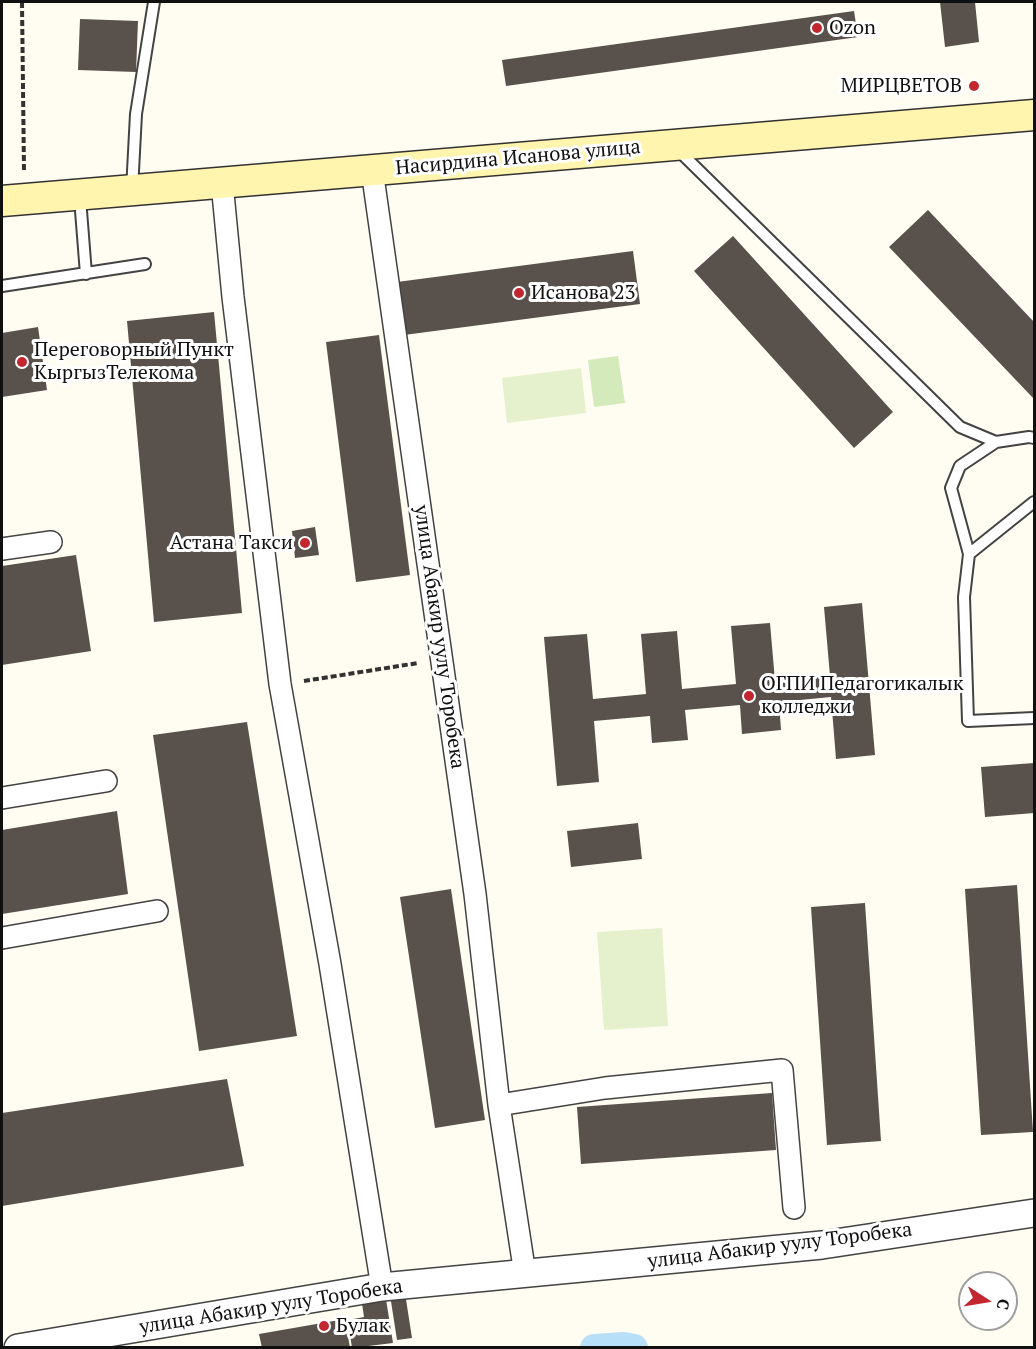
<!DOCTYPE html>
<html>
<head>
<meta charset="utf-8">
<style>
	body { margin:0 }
	#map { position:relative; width:1036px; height:1349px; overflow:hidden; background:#fffcf2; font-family:"PT Serif",serif }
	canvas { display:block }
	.frame { position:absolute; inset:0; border:3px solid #101010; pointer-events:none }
	.north { position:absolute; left:958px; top:1271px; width:60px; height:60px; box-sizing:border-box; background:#fff; border:2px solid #9f9f9f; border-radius:50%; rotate:102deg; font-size:16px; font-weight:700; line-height:24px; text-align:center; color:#101010 }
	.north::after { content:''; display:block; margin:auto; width:21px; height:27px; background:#c2262f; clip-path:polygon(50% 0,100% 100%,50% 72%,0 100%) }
</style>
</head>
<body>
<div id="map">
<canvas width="1036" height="1349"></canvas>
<div class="frame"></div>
<div class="north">С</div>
</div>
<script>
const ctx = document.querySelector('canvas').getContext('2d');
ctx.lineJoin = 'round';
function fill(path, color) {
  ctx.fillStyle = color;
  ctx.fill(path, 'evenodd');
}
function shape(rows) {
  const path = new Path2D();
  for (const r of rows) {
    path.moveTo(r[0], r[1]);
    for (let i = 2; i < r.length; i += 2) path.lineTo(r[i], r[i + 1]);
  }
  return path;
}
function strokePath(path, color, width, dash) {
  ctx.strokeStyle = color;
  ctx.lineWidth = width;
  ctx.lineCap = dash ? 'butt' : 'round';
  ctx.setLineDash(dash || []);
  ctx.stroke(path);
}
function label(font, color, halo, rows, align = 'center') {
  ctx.font = font + ' "PT Serif",serif';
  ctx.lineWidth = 6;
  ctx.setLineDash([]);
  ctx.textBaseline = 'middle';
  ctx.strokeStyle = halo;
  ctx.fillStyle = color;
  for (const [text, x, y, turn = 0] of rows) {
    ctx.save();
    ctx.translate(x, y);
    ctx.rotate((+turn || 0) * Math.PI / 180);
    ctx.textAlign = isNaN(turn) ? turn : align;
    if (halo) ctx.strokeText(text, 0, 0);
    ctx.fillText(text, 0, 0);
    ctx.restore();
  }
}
fill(shape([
	[618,356,625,403,594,407,588,360]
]), '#d4eabb');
fill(shape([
	[581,368,586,413,507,423,502,378],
	[662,928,668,1026,604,1030,597,932]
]), '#e5f1cd');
strokePath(shape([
	[594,1348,624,1346,634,1348]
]), '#b7dff7', 28);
fill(shape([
	[940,2,975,2,979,42,945,47],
	[854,11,858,37,506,86,502,60],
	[80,19,138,21,136,72,78,70],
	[928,210,1034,322,1034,399,889,247],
	[733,236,893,412,854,448,694,271],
	[633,251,640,304,404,335,397,282],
	[214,312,242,613,154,622,127,321],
	[38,327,47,390,2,397,2,333],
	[379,335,410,575,356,582,326,342],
	[315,527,319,555,295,558,292,531],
	[76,555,91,651,2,665,2,566],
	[862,603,875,755,836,759,831,697,779,702,781,730,742,734,740,705,685,710,688,740,652,743,650,716,594,721,599,782,557,786,544,637,587,634,593,699,646,694,641,634,677,631,682,689,736,684,731,626,770,623,775,681,830,676,824,607],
	[247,722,297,1036,199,1051,153,735],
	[1034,763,1034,813,985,817,981,767],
	[117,811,128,894,2,914,2,830],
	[638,823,642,859,571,867,567,831],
	[1017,885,1033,1132,981,1135,965,889],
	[451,889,485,1120,435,1128,400,897],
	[865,903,881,1141,827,1145,811,907],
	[227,1079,244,1166,2,1206,2,1113],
	[772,1093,776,1150,581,1164,577,1107],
	[385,1293,393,1343,352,1348,348,1320,364,1317,361,1297],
	[405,1293,412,1338,397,1340,390,1295],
	[345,1319,350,1348,262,1348,259,1334]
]), '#59514c');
const service = shape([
	[677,149,960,427,996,442],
	[132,190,136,114,154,2],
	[80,198,86,274],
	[2,286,145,264],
	[1034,502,969,554,964,597,968,721,1034,718],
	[969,554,951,488,960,466,996,442,1029,437,1034,438]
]);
const minor = shape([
	[372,170,475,894,499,1105,525,1274],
	[222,183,233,297,280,684,330,964,382,1287],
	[2,549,51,542],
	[2,798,106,781],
	[2,938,157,911],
	[499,1105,605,1088,782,1070,794,1208]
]);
const tertiary = shape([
	[18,1348,382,1287,822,1245,1034,1213]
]);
const secondary = shape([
	[2,201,1034,115]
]);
strokePath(service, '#434343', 14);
strokePath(minor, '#434343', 24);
strokePath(tertiary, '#434343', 30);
strokePath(secondary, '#323232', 33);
strokePath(shape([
	[22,2,24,171],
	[304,681,418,663]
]), '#323232', 4, [6, 3]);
strokePath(service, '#fff', 10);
strokePath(minor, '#fff', 21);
strokePath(tertiary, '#fff', 27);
strokePath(secondary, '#fff5ae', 30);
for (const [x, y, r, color] of [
	[817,28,6,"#c2262f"],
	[974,86,6,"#c2262f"],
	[519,293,6,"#c2262f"],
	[22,362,6,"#c2262f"],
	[305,543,6,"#c2262f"],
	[749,696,6,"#c2262f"],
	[324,1326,6,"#c2262f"]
]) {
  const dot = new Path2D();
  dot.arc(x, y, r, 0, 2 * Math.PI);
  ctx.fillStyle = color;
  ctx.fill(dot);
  strokePath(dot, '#fff', 2);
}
label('20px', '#101010', '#fff', [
	["Ozon",829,28],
	["МИРЦВЕТОВ",962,86,"right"],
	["Исанова 23",531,293],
	["Переговорный Пункт",34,350],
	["КыргызТелекома",34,373],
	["Астана Такси",293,543,"right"],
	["ОГПИ Педагогикалык",761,684],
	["колледжи",761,707],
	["Булак",336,1326]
], 'left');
label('20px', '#101010', '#fff', [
	["Насирдина Исанова улица",518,158,-5],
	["улица Абакир уулу Торобека",439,637,82],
	["улица Абакир уулу Торобека",780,1246,-7],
	["улица Абакир уулу Торобека",271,1307,-9]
]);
</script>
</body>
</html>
